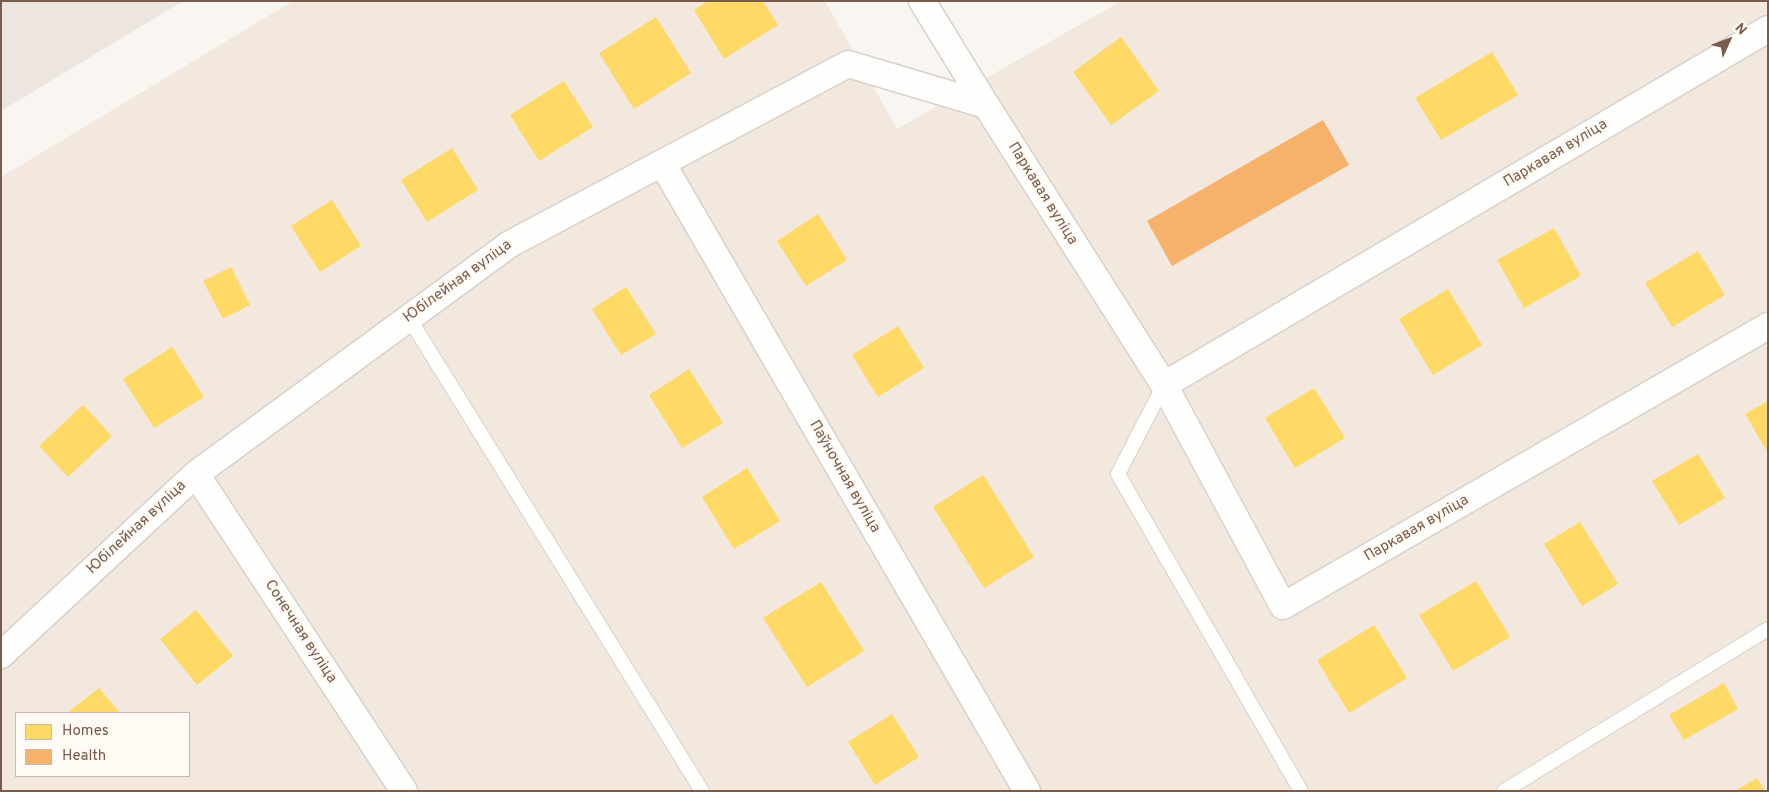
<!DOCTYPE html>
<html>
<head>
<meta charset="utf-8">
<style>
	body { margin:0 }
	#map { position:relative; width:1769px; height:792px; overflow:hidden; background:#f9f5f0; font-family:Overpass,sans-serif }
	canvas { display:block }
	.frame { position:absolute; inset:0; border:2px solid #7a5c4d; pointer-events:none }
	.legend { position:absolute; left:15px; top:712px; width:175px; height:65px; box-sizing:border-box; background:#fffaf3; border:1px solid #cabbb1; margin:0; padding:6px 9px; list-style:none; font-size:15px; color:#7a5c4d }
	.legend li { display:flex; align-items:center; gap:10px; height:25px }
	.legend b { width:25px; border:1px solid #cabbb1 }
	.north { position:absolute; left:1704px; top:15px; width:50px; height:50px; -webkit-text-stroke:4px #fffaf3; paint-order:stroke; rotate:47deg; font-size:14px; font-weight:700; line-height:20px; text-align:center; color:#7a5c4d }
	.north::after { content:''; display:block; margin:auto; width:18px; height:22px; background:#7a5c4d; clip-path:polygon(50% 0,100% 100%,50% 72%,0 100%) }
</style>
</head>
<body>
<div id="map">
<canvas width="1769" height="792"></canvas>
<div class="frame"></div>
<ul class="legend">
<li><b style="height:14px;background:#ffd966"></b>Homes</li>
<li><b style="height:14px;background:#f6b26b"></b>Health</li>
</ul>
<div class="north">N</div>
</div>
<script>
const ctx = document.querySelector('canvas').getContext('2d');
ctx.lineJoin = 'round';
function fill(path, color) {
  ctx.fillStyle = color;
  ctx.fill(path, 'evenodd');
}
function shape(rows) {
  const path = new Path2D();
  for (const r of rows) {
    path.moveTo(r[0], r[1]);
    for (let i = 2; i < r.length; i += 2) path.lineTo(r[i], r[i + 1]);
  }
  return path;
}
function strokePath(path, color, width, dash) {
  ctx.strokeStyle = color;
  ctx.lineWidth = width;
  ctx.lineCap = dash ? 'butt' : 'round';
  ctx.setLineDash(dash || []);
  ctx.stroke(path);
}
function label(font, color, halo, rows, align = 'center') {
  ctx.font = font + ' Overpass,sans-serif';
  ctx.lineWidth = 5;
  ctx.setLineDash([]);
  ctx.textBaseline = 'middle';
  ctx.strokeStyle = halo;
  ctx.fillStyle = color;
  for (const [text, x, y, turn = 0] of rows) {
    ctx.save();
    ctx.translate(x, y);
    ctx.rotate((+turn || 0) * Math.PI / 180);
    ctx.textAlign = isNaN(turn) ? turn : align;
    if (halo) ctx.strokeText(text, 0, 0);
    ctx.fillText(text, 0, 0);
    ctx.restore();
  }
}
fill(shape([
	[293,1,825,1,897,129,1121,1,1768,1,1768,791,1,791,1,177],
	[16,713,189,713,189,776,16,776]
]), '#f2e8de');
fill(shape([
	[1,1,183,1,1,111]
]), '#ede5e0');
fill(shape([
	[708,1,763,1,778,25,724,59,694,10],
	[656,17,691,73,634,109,599,53],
	[1121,37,1159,91,1111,125,1073,72],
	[1492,52,1518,95,1441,140,1415,98],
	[564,81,593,127,539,161,510,115],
	[452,148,478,190,427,222,401,180],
	[332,200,361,246,320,272,291,226],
	[818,214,847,260,806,286,777,241],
	[1554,228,1581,276,1524,308,1497,260],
	[1698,251,1725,295,1672,327,1645,283],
	[231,267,250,305,223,319,203,281],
	[626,287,656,334,621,355,592,309],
	[1448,289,1482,345,1433,375,1399,319],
	[898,326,924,368,878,397,852,355],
	[172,347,204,397,154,428,123,379],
	[689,369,723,423,682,448,649,395],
	[1314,388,1345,438,1295,468,1265,418],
	[1768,401,1768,453,1745,414],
	[83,405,112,436,68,477,39,446],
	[1698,454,1725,498,1679,525,1652,481],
	[747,468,780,521,734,549,702,497],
	[983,475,1034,557,984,588,933,507],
	[1580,522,1618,584,1582,606,1544,544],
	[1476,581,1510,637,1453,671,1419,615],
	[821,582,864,651,807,687,763,618],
	[196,610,233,656,197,685,160,639],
	[1374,625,1407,678,1349,713,1317,660],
	[1724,683,1738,709,1684,740,1669,715],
	[99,688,120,713,67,713],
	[892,714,919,757,875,785,848,742],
	[1757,778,1765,791,1735,791]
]), '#ffd966');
fill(shape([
	[1323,120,1349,165,1172,266,1147,221]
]), '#f6b26b');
const service = shape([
	[409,318,702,791],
	[1164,385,1118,474,1301,791],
	[1504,791,1768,629]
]);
const minor = shape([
	[922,1,986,105,1164,385,1283,606,1768,326],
	[662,163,1027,791],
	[1164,385,1768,29],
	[196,474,404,791],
	[1,655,196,474,510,244,848,64,986,105]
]);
strokePath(service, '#d7d1cb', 16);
strokePath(minor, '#d7d1cb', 29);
strokePath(service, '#fefefd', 14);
strokePath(minor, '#fefefd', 26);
label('15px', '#7a5c4d', '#fffaf3', [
	["Паркавая вуліца",1556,154,-31],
	["Паркавая вуліца",1042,194,58],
	["Юбілейная вуліца",458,282,-36],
	["Паўночная вуліца",844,477,60],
	["Юбілейная вуліца",137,528,-43],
	["Паркавая вуліца",1417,529,-30],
	["Сонечная вуліца",300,632,57]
]);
</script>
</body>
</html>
